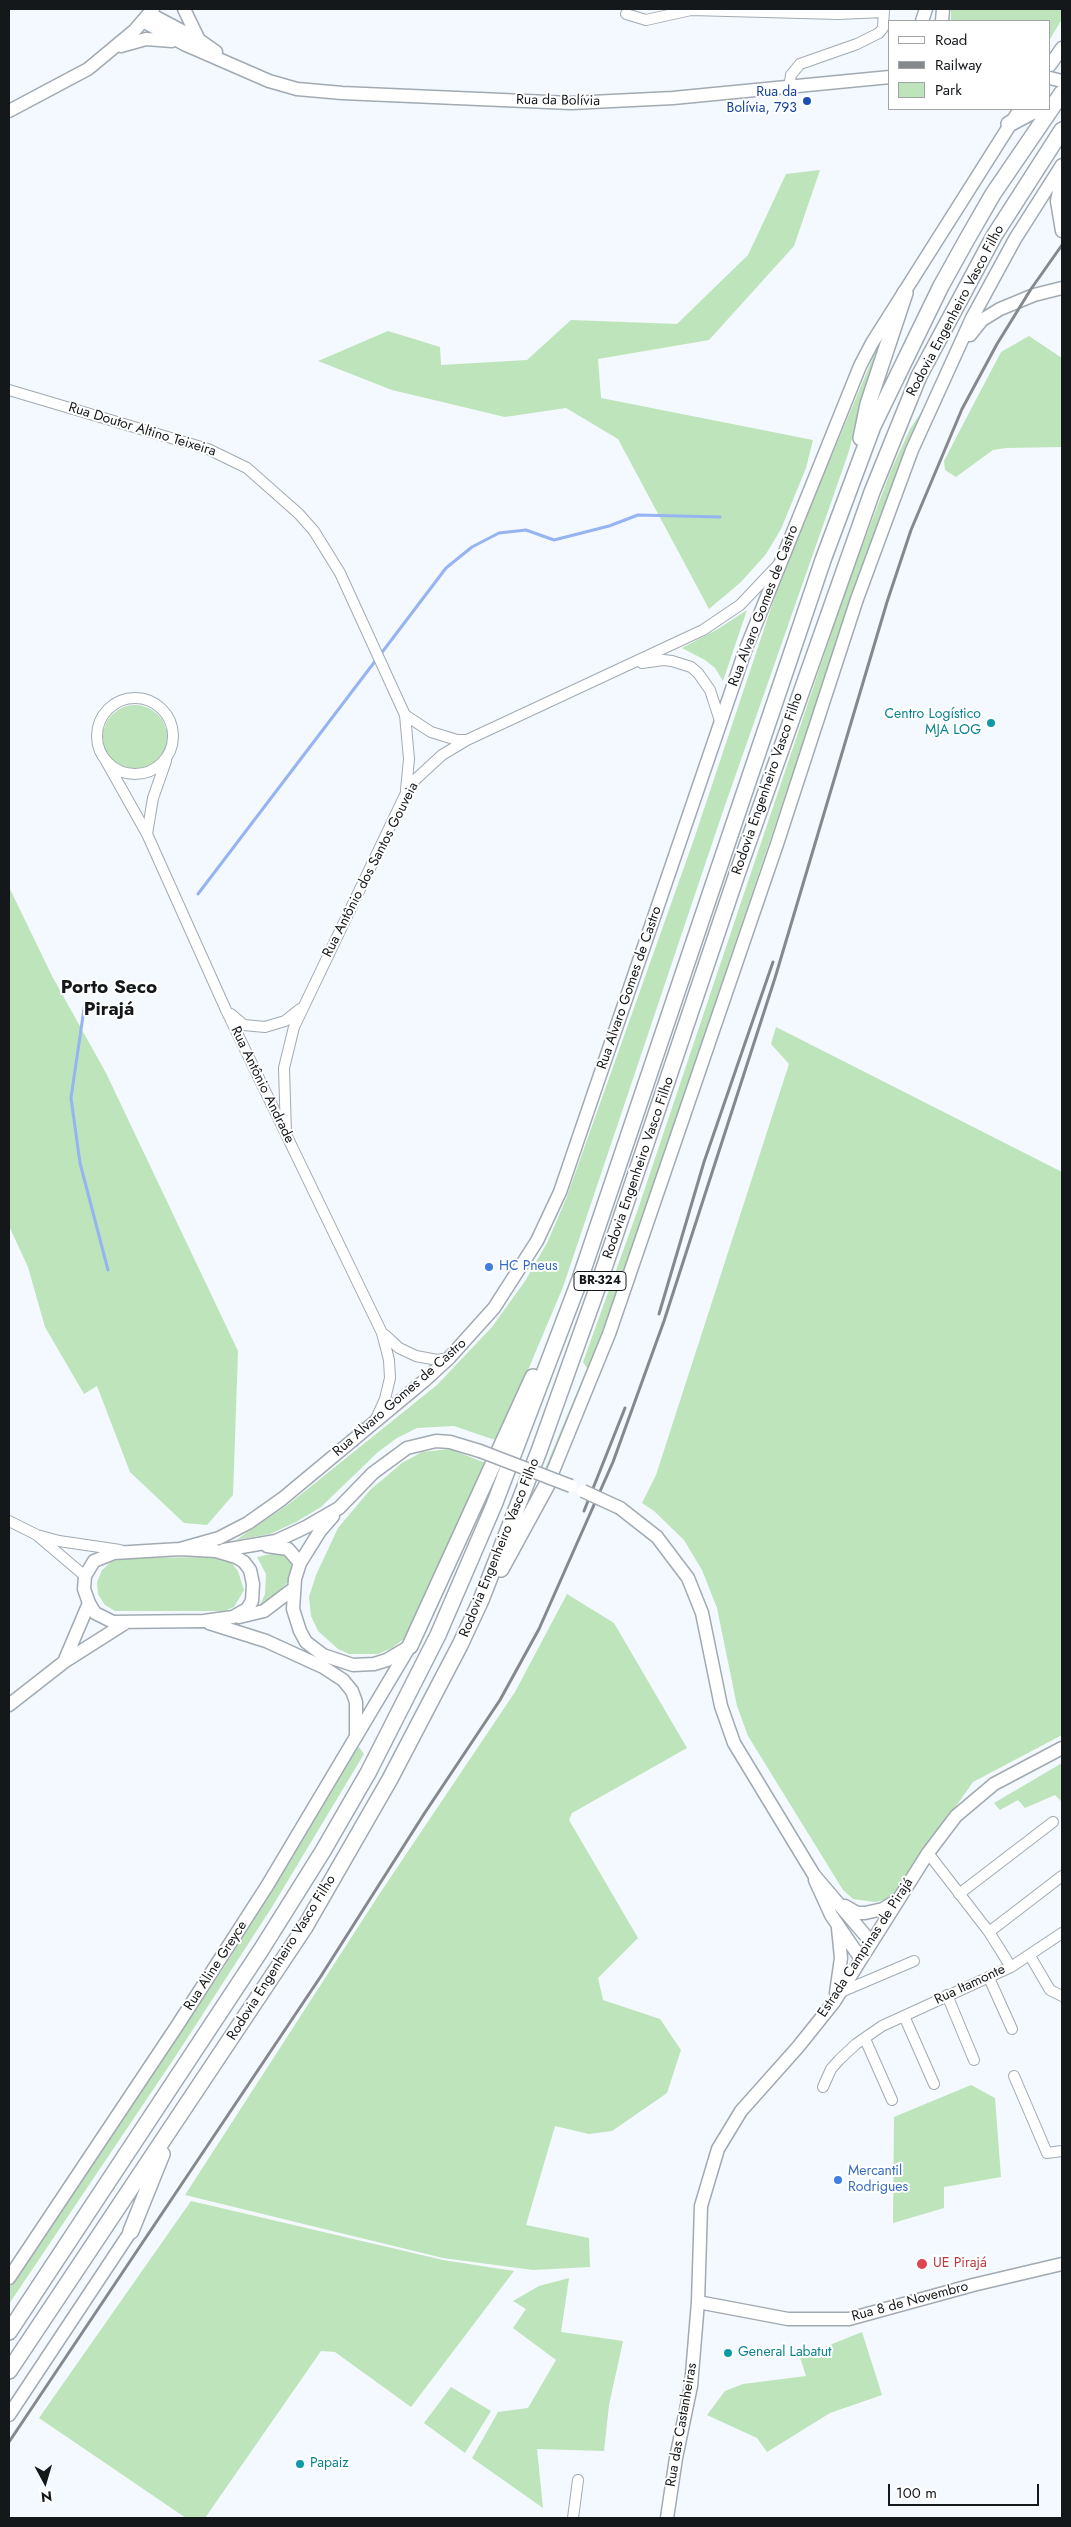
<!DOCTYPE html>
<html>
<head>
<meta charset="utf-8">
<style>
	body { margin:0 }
	#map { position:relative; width:1071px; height:2527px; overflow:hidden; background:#f3f9fe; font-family:Jost,sans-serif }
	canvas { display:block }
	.frame { position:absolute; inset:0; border:10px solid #15181b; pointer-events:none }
	.legend { position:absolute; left:888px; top:20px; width:162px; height:90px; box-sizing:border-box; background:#fff; border:1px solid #a1a3a4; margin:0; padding:6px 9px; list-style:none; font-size:15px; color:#15181b }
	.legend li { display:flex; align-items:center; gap:10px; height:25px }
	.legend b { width:25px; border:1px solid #a1a3a4 }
	.north { position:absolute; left:20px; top:2457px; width:50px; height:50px; -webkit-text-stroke:4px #fff; paint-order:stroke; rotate:174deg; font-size:14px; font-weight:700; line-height:20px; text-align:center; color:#15181b }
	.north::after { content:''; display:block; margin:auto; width:18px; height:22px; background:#15181b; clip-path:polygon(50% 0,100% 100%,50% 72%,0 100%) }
	.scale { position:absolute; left:888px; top:2484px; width:151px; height:22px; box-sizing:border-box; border:2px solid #15181b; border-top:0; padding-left:6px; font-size:15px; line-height:18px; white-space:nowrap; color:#15181b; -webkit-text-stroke:4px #fff; paint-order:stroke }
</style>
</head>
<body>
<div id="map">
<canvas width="1071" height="2527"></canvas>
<div class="frame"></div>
<ul class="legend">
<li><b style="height:6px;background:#fff"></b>Road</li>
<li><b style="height:6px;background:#85898d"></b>Railway</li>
<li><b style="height:14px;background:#bde4ba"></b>Park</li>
</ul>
<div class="north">N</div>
<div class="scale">100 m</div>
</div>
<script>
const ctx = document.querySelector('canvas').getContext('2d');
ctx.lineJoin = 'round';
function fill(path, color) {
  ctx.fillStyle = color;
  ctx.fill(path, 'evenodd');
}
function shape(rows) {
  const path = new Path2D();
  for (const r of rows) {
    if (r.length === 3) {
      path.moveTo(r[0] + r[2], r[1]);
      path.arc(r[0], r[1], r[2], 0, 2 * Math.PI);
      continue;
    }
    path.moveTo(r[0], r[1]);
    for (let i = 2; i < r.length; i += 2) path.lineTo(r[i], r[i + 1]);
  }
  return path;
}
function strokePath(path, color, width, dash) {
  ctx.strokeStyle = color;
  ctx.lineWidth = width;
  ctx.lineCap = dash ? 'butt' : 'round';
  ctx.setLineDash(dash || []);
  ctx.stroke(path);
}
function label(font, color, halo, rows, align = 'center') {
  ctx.font = font + ' Jost,sans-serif';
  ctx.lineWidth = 4;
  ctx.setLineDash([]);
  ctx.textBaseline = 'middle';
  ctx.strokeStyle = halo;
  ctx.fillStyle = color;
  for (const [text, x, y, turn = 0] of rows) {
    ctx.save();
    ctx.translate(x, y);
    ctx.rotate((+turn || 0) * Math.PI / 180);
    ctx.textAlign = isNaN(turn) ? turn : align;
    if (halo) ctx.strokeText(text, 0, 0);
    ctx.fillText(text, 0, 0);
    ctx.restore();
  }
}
fill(shape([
	[951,9,1062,9,1062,19,1050,39,1050,21,951,21],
	[820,170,794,246,709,340,598,359,601,398,813,440,806,468,781,529,766,554,741,582,709,609,618,439,566,408,505,417,392,390,318,361,388,331,440,347,441,365,527,360,571,320,677,324,748,255,786,174],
	[1029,336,1062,358,1062,447,1006,448,993,450,956,477,945,470,944,461,959,432,1001,352],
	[877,348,848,454,722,814,563,1287,498,1441,454,1426,417,1428,397,1438,378,1452,321,1507,296,1522,270,1534,236,1540,289,1504,437,1385,492,1327,525,1281,547,1243,566,1199,693,842,776,593,800,531],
	[922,411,857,583,608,1319,542,1485,539,1483,587,1368,583,1362,637,1212,849,581,892,468,910,429],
	[747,610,723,681,715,668,705,660,682,648,718,629],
	[135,737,32],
	[9,887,52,976,106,1073,238,1351,233,1495,207,1525,184,1523,130,1472,97,1386,84,1394,45,1327,28,1267,9,1226],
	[776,1027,1062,1172,1062,1735,973,1782,894,1894,884,1900,875,1902,853,1899,843,1890,748,1736,737,1706,717,1608,702,1570,684,1540,654,1511,642,1503,656,1475,789,1064,771,1044],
	[450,1449,488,1464,415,1623,405,1638,392,1648,378,1654,349,1654,338,1649,318,1631,311,1616,309,1597,316,1575,338,1528,370,1490,402,1463,422,1452],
	[280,1552,294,1557,292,1577,272,1600,259,1607,265,1594,266,1574,257,1557],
	[216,1557,231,1562,238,1571,244,1590,234,1607,224,1611,115,1611,105,1605,98,1594,97,1582,102,1570,111,1562,124,1558],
	[567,1594,614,1623,687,1748,572,1813,569,1820,638,1938,598,1978,603,2000,660,2019,681,2050,667,2093,612,2131,589,2134,555,2126,526,2225,589,2238,590,2267,533,2270,443,2258,185,2195,380,1893,515,1692],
	[359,1747,364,1754,272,1907,177,2054,9,2304,9,2287,225,1966,355,1751],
	[1062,1763,1062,1802,1055,1795,1025,1808,1018,1800,1000,1810,994,1803],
	[971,2085,995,2098,1001,2177,944,2187,944,2208,893,2223,894,2117],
	[191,2201,443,2260,514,2271,411,2407,335,2352,321,2351,205,2518,186,2518,39,2418],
	[569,2278,561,2332,623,2341,609,2405,604,2451,537,2449,543,2508,472,2458,498,2412,528,2408,556,2360,513,2328,526,2309,513,2301,539,2286],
	[862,2332,882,2395,830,2413,767,2452,757,2438,707,2415,725,2391,743,2384,806,2376,800,2357],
	[451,2387,491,2411,465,2453,424,2423]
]), '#bde4ba');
strokePath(shape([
	[380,655,446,568,472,547,499,533,526,530,554,540,609,526,638,515,720,517],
	[198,894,376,660],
	[85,1002,71,1098,80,1163,108,1270]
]), '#96b4f2', 3);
const minor = shape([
	[626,14,646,20,691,10,838,14,884,12],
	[789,87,791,75,800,64,857,44,879,33,883,28,884,9],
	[9,390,208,449,247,468,299,514,314,531,340,573,405,715,409,759,406,790],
	[642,663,663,660,672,661,691,667,698,673,710,690,721,724],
	[135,736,38],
	[405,715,431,732,457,740,467,740],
	[106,761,147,834,226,1010,382,1333,389,1360,390,1378,385,1399,375,1421],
	[147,834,153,798,166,761],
	[231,1014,244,1025,265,1027,285,1021,300,1009],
	[286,1133,284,1068,294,1027,405,795,416,779,442,755,467,740,703,630,740,605,778,565],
	[385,1335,399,1348,416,1356,437,1360,449,1358],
	[9,1521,37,1535,59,1541,120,1550],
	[39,1537,85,1576],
	[928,1853,989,1932,1011,1967],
	[959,1894,1053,1822],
	[989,1932,1062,1876],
	[1030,1956,1050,1990,1062,1996],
	[989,1978,1012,2029],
	[841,1992,914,1961],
	[947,1995,974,2060],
	[904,2016,934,2084],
	[865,2039,892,2100],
	[1014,2076,1047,2153,1062,2151],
	[823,2087,831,2069,839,2060,856,2044,882,2026,1011,1967,1062,1933],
	[573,2518,578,2480]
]);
const major = shape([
	[184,9,199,40],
	[150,14,199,40,216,52],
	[143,21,184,44,269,81,297,89,342,93,571,103,673,98,890,77],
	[922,21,926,9],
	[942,21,943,9],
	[121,46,146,39,172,41],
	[1050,65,1062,48],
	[1050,78,1062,81],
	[9,111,88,69,135,30,153,9],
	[1062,177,1057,201,1062,231],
	[970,335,982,320,1000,309,1034,295,1062,288],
	[549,1481,609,1334,777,844,857,599,912,450,972,318,1015,239,1062,165],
	[620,1508,657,1537,688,1578,702,1613,721,1706,734,1743,814,1875,871,1942],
	[333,1516,320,1531,300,1563,295,1579,293,1609,300,1631,306,1642,323,1655,353,1665,374,1664,387,1660,407,1648],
	[267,1546,288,1549,300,1563],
	[180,1549,219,1538,248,1523,282,1499,424,1381,449,1358,494,1308,537,1241,560,1192,745,651,860,366,872,343,1020,109],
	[180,1549,216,1551,236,1557,244,1562,250,1570,253,1584,252,1601,247,1609,233,1617,204,1621,113,1622,95,1613,89,1603,84,1589,85,1576,94,1561,114,1553,180,1549],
	[224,1550,276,1541,306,1527,339,1508,373,1473,407,1448,436,1441,450,1442,480,1451],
	[239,1617,264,1611,293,1589],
	[209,1623,266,1641,323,1667,343,1680,352,1691,356,1702,356,1737],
	[64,1662,89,1603],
	[9,1705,64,1662,127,1622],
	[815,1880,831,1915,861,1959],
	[845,1906,857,1913,865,1913,883,1909,898,1900],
	[836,1993,841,1958,838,1928],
	[9,2278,177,2026,267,1886,410,1646],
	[698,2302,788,2319,849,2319,973,2285,1062,2264],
	[9,2415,131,2231],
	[667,2518,676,2458,691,2386,698,2302,701,2206,718,2149,741,2111,798,2047,834,2002,928,1853,956,1816,994,1784,1062,1748]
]);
const highway = shape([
	[1009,124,1037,109],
	[861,438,868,404,905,293],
	[501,1569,549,1481],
	[410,1646,533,1377],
	[131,2231,162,2154],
	[9,2332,261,1950,323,1851,368,1773,438,1635,494,1505,580,1279,823,560,873,426,941,286,966,241,993,194,1062,93],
	[9,2371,305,1927,390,1779,460,1645,481,1600,539,1451,597,1289,737,874,872,492,919,376,994,236,1062,130]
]);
strokePath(minor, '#a1aab2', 12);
strokePath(major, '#a1aab2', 15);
strokePath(highway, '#a1aab2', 18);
strokePath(minor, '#fff', 10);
strokePath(major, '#fff', 12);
strokePath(highway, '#fff', 15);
strokePath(shape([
	[659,1314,704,1162,773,962],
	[584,1511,625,1408],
	[9,2442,321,1976,424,1814,500,1700,539,1629,613,1462,664,1321,775,978,887,602,911,530,962,409,997,344,1031,289,1062,245]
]), '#85898d', 3);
const majorBridge = shape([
	[480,1451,571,1486],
	[583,1491,620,1508]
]);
strokePath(majorBridge, '#a1aab2', 15, []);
strokePath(majorBridge, '#fff', 12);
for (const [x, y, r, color] of [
	[807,101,5,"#1a4fb4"],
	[991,723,5,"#0f9aa8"],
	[489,1267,5,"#3f7fe0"],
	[838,2180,5,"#3f7fe0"],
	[922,2264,6,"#e0444e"],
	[728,2353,5,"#0f9aa8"],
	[300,2464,5,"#0f9aa8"]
]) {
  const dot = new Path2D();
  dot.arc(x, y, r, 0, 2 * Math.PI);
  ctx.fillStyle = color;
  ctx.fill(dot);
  strokePath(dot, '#fff', 2);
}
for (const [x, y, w] of [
	[600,1281,52]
]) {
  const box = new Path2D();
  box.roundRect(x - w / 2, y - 9.5, w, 19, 4);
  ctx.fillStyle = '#fff';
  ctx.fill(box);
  strokePath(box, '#15181b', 1);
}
label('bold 12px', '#15181b', null, [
	["BR-324",600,1281]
]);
label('14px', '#164399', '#fff', [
	["Rua da",797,93],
	["Bolívia, 793",797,109]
], 'right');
label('14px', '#15181b', '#fff', [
	["Rua da Bolívia",558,101,1],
	["Rodovia Engenheiro Vasco Filho",956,311,-62],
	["Rua Doutor Altino Teixeira",142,430,17],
	["Rua Alvaro Gomes de Castro",764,606,-69],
	["Rodovia Engenheiro Vasco Filho",768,784,-71],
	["Rua Antônio dos Santos Gouveia",371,870,-63],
	["Rua Alvaro Gomes de Castro",630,988,-71],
	["Rua Antônio Andrade",262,1085,64],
	["Rodovia Engenheiro Vasco Filho",639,1168,-71],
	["Rua Alvaro Gomes de Castro",400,1398,-41],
	["Rodovia Engenheiro Vasco Filho",500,1548,-68],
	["Estrada Campinas de Pirajá",866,1948,-57],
	["Rodovia Engenheiro Vasco Filho",282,1958,-58],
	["Rua Aline Greyce",216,1966,-57],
	["Rua Itamonte",970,1985,-25],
	["Rua 8 de Novembro",910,2302,-15],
	["Rua das Castanheiras",682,2425,-80]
]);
label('14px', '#0d838f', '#fff', [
	["Centro Logístico",981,715,"right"],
	["MJA LOG",981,731,"right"],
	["General Labatut",738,2353],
	["Papaiz",310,2464]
], 'left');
label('14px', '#366cbe', '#fff', [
	["HC Pneus",499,1267],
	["Mercantil",848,2172],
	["Rodrigues",848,2188]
], 'left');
label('14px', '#be3a42', '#fff', [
	["UE Pirajá",933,2264]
], 'left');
label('bold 19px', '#15181b', '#fff', [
	["Porto Seco",109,988],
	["Pirajá",109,1010]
]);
</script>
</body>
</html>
